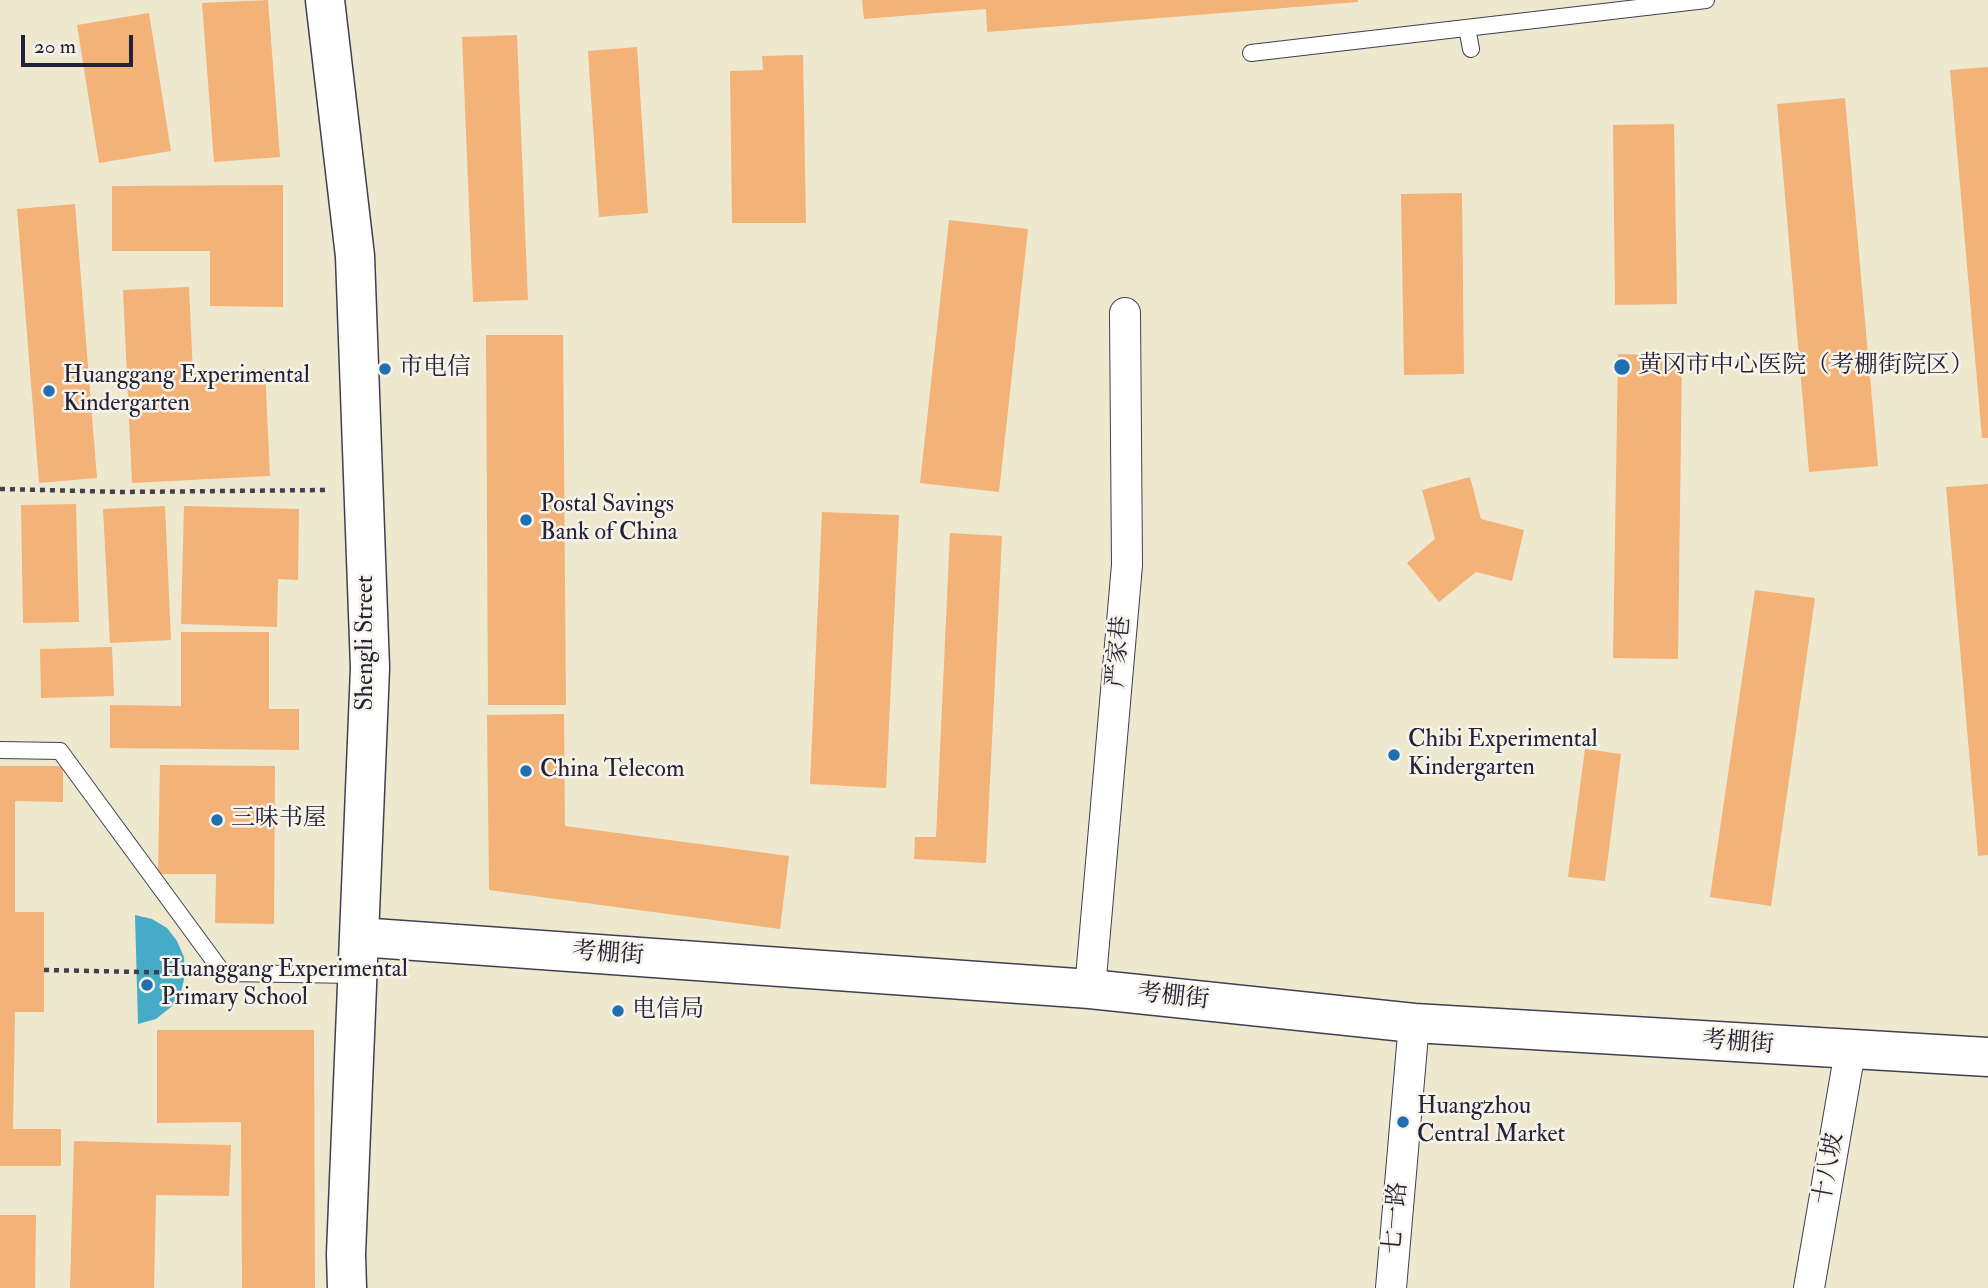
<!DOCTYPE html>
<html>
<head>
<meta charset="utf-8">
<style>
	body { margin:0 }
	#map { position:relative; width:1988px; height:1288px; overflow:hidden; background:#eee8cf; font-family:"IM FELL Double Pica",serif }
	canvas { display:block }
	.scale { position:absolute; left:21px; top:35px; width:112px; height:32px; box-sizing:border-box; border:4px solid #22223b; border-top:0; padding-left:9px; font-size:21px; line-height:24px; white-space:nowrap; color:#22223b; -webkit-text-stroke:5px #f7f3e8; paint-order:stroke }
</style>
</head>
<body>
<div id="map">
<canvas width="1988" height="1288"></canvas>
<div class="scale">20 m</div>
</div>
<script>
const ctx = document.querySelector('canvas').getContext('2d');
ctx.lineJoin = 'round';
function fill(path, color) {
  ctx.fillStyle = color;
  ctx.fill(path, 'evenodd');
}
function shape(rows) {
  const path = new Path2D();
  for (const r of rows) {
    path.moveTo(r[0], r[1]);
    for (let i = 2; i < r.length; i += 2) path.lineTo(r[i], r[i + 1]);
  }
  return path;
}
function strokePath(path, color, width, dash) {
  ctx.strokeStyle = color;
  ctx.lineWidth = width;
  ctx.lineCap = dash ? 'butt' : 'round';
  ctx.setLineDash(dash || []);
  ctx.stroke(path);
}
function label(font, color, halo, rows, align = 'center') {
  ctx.font = font + ' "IM FELL Double Pica","Noto Serif SC",serif';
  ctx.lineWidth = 5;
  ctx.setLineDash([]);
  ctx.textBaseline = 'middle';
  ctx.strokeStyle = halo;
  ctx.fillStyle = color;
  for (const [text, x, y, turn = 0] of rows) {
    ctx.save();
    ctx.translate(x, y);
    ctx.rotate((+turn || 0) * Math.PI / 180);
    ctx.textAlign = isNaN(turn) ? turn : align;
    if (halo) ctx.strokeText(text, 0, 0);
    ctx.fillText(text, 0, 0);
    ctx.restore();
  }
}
fill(shape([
	[135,915,152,919,167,928,177,941,184,957,185,975,181,992,171,1007,156,1019,138,1024]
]), '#46abc6');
fill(shape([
	[268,0,280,157,214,162,202,3],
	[862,0,1358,0,1358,2,987,32,986,9,864,19],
	[149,13,171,151,99,163,77,25],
	[517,35,528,300,473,302,462,37],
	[637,47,648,213,599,217,588,51],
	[803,55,806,223,732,223,730,71,763,70,762,56],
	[1988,67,1988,438,1982,438,1950,70],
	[1845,98,1878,466,1809,472,1777,104],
	[1674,124,1677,304,1615,305,1613,125],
	[283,185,283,307,210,306,210,251,112,251,112,186],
	[1462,193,1464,374,1404,375,1401,194],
	[75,204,97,478,39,483,17,209],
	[949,220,1028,229,999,492,920,483],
	[189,287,193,373,265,369,270,476,132,483,123,290],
	[486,335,563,335,566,705,488,705],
	[1618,354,1682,356,1678,659,1613,658],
	[1470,477,1481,519,1524,530,1512,581,1476,572,1439,602,1407,563,1435,539,1422,490],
	[1988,484,1988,855,1978,856,1946,487],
	[76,504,79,622,23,623,21,505],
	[165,506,171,640,110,643,103,509],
	[184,506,299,509,298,580,278,579,277,627,181,624],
	[822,512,899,515,886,788,810,784],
	[950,533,1002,536,986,863,914,859,915,837,936,837],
	[1755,590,1815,598,1771,906,1710,897],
	[181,632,269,632,269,709,299,709,299,750,110,748,110,705,181,706],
	[112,647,114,696,41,698,40,649],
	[564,714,565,826,789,856,780,929,489,890,487,715],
	[1585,749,1621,754,1605,881,1568,877],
	[160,765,275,766,274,924,215,923,216,874,158,874],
	[0,766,63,766,63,802,15,801,15,912,44,912,44,1012,15,1012,13,1129,61,1129,61,1166,0,1166],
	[157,1030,314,1030,315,1288,242,1288,241,1122,157,1123],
	[74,1141,231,1145,229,1196,156,1195,154,1288,70,1288],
	[0,1215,36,1215,35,1288,0,1288]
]), '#f3b278');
const service = shape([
	[1467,28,1471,49],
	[1251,53,1706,0],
	[0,750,60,751,223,973,357,975]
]);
const minor = shape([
	[1090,989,1127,565,1125,313],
	[1391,1288,1414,1023],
	[1809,1288,1850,1051]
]);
const tertiary = shape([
	[325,0,355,256,370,668,346,1254,347,1288],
	[359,937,1090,989,1414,1023,1988,1057]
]);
strokePath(service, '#414051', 18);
strokePath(minor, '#414051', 32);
strokePath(tertiary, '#414051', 41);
strokePath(shape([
	[0,489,122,492,327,490],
	[44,970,190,973]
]), '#414051', 4.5, [5, 5]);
strokePath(service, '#fff', 16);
strokePath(minor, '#fff', 30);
strokePath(tertiary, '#fff', 38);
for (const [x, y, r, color] of [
	[1622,367,9,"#1f6fb2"],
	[385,369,7,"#1f6fb2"],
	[49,391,7,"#1f6fb2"],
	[526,520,7,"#1f6fb2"],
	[1394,755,7,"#1f6fb2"],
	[526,771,7,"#1f6fb2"],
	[217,820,7,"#1f6fb2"],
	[147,985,7,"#1f6fb2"],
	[618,1011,7,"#1f6fb2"],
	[1403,1122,7,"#1f6fb2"]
]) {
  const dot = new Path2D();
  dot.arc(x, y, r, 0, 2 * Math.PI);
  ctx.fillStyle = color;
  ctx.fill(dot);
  strokePath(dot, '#f7f3e8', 2.5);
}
label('24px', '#22223b', '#f7f3e8', [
	["黄冈市中心医院（考棚街院区）",1638,367],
	["市电信",399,369],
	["Huanggang Experimental",63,377],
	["Kindergarten",63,405],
	["Postal Savings",540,506],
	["Bank of China",540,534],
	["Chibi Experimental",1408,741],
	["Kindergarten",1408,769],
	["China Telecom",540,771],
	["三味书屋",231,820],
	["Huanggang Experimental",161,971],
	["Primary School",161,999],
	["电信局",632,1011],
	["Huangzhou",1417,1108],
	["Central Market",1417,1136]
], 'left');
label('24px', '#22223b', '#f7f3e8', [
	["Shengli Street",367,643,-90],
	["严家巷",1120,652,-85],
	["考棚街",608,955,4],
	["考棚街",1173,998,6],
	["考棚街",1738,1044,4],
	["十八坡",1830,1169,-80],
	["七一路",1397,1218,-85]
]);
</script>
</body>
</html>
